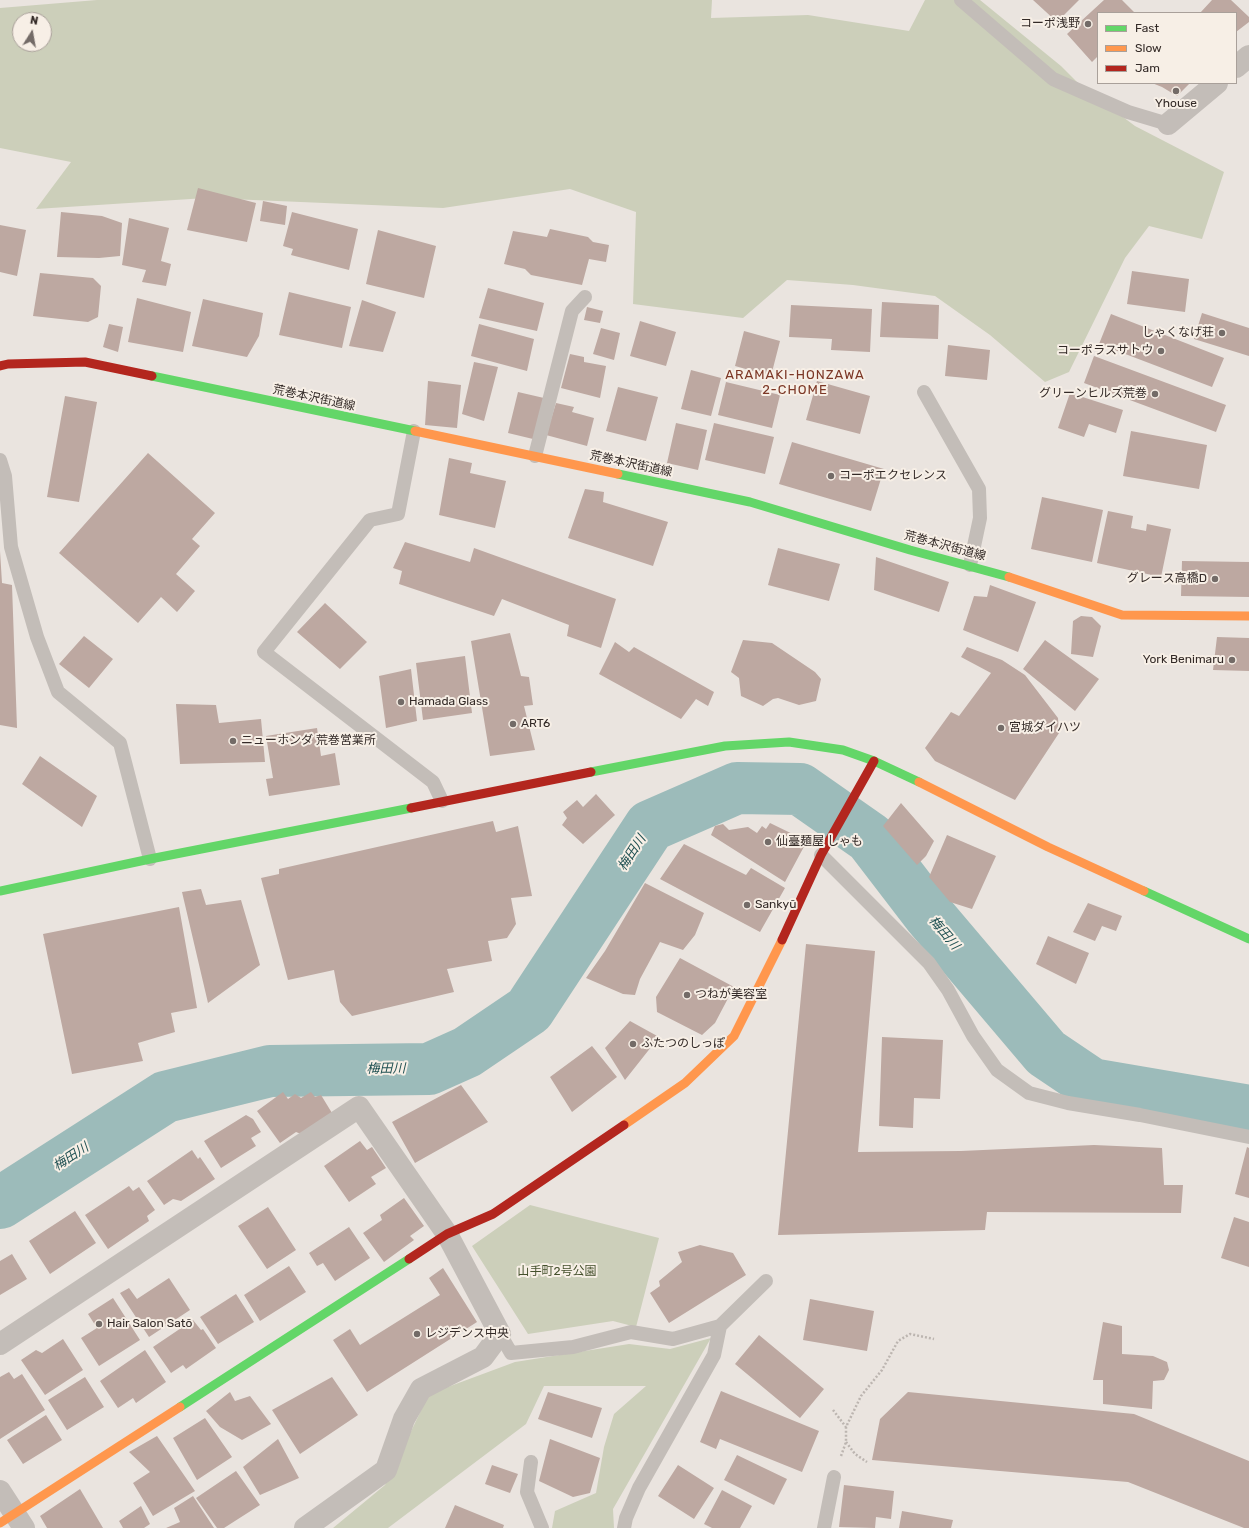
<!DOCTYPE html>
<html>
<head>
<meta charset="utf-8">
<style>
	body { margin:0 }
	#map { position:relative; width:1249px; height:1528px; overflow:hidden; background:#eae4df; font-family:Rubik,sans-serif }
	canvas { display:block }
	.legend { position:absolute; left:1097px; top:12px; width:140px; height:72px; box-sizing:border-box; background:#f7efe6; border:1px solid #a9a09a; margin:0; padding:5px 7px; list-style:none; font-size:12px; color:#332a27 }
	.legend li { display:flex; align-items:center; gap:8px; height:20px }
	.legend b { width:20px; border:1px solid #a9a09a }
	.north { position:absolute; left:12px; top:12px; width:40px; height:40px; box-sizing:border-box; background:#f7efe6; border:1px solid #a9a09a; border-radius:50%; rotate:11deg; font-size:11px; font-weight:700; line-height:16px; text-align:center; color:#332a27 }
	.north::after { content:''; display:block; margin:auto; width:14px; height:18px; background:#736b67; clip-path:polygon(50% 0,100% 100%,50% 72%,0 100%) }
</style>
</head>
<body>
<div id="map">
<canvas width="1249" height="1528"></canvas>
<ul class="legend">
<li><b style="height:5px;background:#63d668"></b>Fast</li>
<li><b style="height:5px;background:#ff974d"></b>Slow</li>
<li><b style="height:5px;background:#b3261e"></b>Jam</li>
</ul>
<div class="north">N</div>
</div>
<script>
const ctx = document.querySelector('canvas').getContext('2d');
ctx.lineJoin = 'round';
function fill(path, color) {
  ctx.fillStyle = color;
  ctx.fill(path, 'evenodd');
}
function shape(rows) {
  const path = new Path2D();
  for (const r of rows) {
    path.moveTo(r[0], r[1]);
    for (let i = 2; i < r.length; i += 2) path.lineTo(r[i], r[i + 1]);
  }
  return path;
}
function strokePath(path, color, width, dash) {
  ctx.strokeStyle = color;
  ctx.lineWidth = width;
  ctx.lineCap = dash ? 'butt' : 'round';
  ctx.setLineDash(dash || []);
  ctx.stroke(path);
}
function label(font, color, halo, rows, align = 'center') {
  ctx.font = font + ' Rubik,"Noto Sans JP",sans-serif';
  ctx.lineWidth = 4;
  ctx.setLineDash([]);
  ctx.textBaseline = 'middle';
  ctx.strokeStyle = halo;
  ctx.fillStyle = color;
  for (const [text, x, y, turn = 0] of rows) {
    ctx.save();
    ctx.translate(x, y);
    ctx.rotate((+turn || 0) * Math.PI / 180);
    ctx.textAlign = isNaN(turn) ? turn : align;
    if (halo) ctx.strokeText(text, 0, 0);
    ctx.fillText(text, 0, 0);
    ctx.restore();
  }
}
fill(shape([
	[97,0,712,0,711,18,808,15,909,31,925,0,980,0,1061,66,1079,84,1135,126,1224,172,1202,239,1149,226,1125,258,1069,372,1045,382,990,335,935,296,853,285,787,280,743,318,633,304,636,212,570,189,443,208,206,198,36,209,71,162,0,148,0,8],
	[20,20,44,20,44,44,20,44],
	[530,1205,659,1238,636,1327,613,1321,528,1334,472,1246],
	[711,1338,613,1509,614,1528,552,1528,555,1511,596,1493,604,1447,614,1414,646,1386,544,1386,526,1424,388,1528,333,1528,385,1485,429,1394,515,1362,629,1344,670,1349]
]), '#cccfba');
strokePath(shape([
	[0,1203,165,1097,270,1071,429,1069,467,1052,529,1010,650,826,737,788,800,789,870,838,929,915,1046,1053,1092,1084,1249,1111]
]), '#9cbbba', 52);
fill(shape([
	[1033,0,1079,0,1057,22],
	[1104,0,1122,0,1135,13,1098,13,1098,56,1092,62,1067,34],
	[1212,0,1231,0,1249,17,1249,22,1236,32,1236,13,1200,13],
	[1152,83,1190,83,1177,96,1162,87],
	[198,188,256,203,247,242,187,230],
	[263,201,287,206,285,225,260,221],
	[61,212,102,216,122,223,120,256,99,258,57,257],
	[292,212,358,229,349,270,291,255,293,249,283,246],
	[129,218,169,228,161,261,171,264,166,286,142,282,146,270,122,265],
	[0,225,26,230,17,276,0,272],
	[550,229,588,237,593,242,609,245,606,262,589,259,582,285,531,275,525,269,504,264,513,231,547,237],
	[378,230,436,246,424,298,366,284],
	[1132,271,1189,279,1185,312,1127,304],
	[40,273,93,278,101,286,98,317,88,322,33,316],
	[488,288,544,303,537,331,479,318],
	[289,292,351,307,342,348,279,335],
	[137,298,191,312,183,352,128,342],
	[203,299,263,313,259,336,247,357,192,346],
	[362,300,396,312,383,352,349,346],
	[882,302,939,305,938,339,880,337],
	[791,305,872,309,870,352,831,350,832,339,789,337],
	[587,307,603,311,600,323,584,320],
	[1202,313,1249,328,1249,356,1194,339],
	[1111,314,1224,358,1212,387,1099,344],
	[640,321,676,332,666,366,630,356],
	[109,324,123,327,118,352,103,347],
	[479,324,534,339,527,371,471,356],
	[601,328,620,333,614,360,593,354],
	[744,331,780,341,771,376,735,366],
	[948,345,990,350,987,380,945,376],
	[570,354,584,357,584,362,606,366,600,398,561,388],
	[1094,356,1226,405,1216,432,1084,383],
	[474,362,498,367,484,421,462,414],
	[691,370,721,378,711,416,681,409],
	[428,381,461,385,457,428,425,425],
	[817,381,870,396,860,434,806,420],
	[726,382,780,395,772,428,718,415],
	[618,387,658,397,646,441,606,431],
	[518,392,544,398,533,439,508,433],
	[1070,393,1123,410,1116,433,1089,424,1084,437,1058,428],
	[65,396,97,402,79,502,47,497],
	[556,403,574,407,572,412,594,418,587,446,546,435],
	[676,423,707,430,698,470,667,463],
	[714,423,774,437,765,474,705,460],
	[1131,431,1207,445,1199,489,1123,476],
	[792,442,884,469,871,511,779,484],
	[148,453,215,513,192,539,200,546,176,574,195,591,177,612,161,597,138,623,59,553],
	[449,458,472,463,470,473,506,481,495,528,439,515],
	[585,489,604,492,603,502,668,522,653,566,568,538],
	[1042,497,1103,510,1092,562,1031,549],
	[1108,511,1133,516,1131,528,1146,531,1147,524,1171,529,1161,577,1097,563],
	[405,542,470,562,474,548,616,599,601,648,567,636,569,625,502,599,494,616,399,584,402,571,393,568],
	[778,548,840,564,829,601,768,585],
	[0,551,2,583,12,585,17,728,0,725],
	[876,557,949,582,939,612,874,590],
	[1182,561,1249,562,1249,597,1181,596],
	[990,585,1036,602,1018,652,963,630,974,596,987,597],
	[325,603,367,642,340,669,297,632],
	[1081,616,1092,617,1101,626,1093,657,1071,654,1073,621],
	[510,633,521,676,529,677,533,705,524,706,535,750,490,756,471,641],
	[84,636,113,659,89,688,59,664],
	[1217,637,1249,638,1249,671,1213,670],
	[743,640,772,643,815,672,821,679,816,701,799,705,778,698,773,699,763,706,741,696,739,678,731,672],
	[1045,640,1099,679,1075,711,1023,669],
	[615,642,629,652,634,647,714,692,708,706,696,699,681,719,599,674],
	[967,647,1002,660,1025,675,1058,718,1059,733,1015,800,935,761,925,748,951,712,959,716,991,673,961,657],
	[465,656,472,713,423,720,416,663],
	[411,669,417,721,386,728,379,676],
	[176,704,216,705,219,723,261,719,265,762,180,764],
	[317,728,321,756,335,753,340,785,269,796,266,779,273,778,266,736],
	[40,756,97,796,82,827,22,784],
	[596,794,615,815,583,844,562,825,567,818,563,812,577,800,583,807],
	[901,803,934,841,926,856,917,865,883,826],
	[493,821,496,832,518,826,532,896,511,898,516,924,507,938,488,941,492,961,447,969,454,992,352,1016,340,1002,334,970,288,980,261,878,279,874,279,869],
	[770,823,807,841,785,882,711,835,715,826,723,824,729,830,748,827,757,833,762,826,766,829],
	[947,835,996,856,972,909,950,902,929,877],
	[684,844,746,875,751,868,785,888,760,932,660,879],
	[645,883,704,913,695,935,683,950,660,942,640,979,635,995,623,994,586,978,605,951],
	[201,889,206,905,241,900,260,965,208,1003,182,892],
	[1088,903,1122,916,1116,931,1102,926,1095,941,1073,932],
	[179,907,197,1008,171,1013,175,1032,138,1043,143,1061,72,1074,43,934],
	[1048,936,1089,953,1076,984,1036,964],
	[806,944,875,951,858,1152,961,1151,1094,1145,1162,1148,1164,1185,1183,1185,1181,1213,987,1212,985,1230,778,1235],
	[680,958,734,987,715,1023,702,1035,657,1012,656,997],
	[630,1021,659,1037,625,1080,605,1048],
	[882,1037,943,1040,940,1099,914,1098,913,1128,879,1126],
	[592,1046,617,1077,572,1112,550,1077],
	[461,1085,488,1122,415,1163,392,1122],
	[283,1092,288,1099,295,1094,301,1098,311,1092,315,1097,321,1095,332,1113,301,1134,296,1132,280,1143,257,1111],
	[246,1115,253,1119,261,1132,251,1138,256,1146,221,1168,204,1141],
	[360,1141,367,1150,372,1147,386,1168,371,1177,376,1184,349,1202,324,1166],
	[1247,1147,1249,1148,1249,1198,1235,1194],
	[192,1150,198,1159,200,1157,215,1179,181,1201,173,1199,164,1205,147,1181],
	[129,1186,133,1191,139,1187,155,1210,147,1216,149,1221,108,1249,85,1215],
	[404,1198,424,1226,410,1236,414,1240,384,1262,363,1233,382,1220,380,1215],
	[268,1207,296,1250,267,1269,238,1226],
	[75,1211,96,1243,50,1274,29,1241],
	[1234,1217,1249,1222,1249,1267,1221,1258],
	[349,1227,370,1258,335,1281,323,1263,317,1266,309,1253],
	[700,1245,733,1253,746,1275,669,1323,650,1293,660,1286,659,1281,682,1262,678,1252],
	[12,1254,27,1279,0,1295,0,1261],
	[289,1266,306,1292,260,1321,244,1295],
	[443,1268,477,1322,367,1392,333,1340,350,1329,360,1345,440,1295,429,1278],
	[169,1278,190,1310,149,1337,120,1293,129,1288,137,1299],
	[236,1294,254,1322,218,1344,200,1317],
	[113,1298,140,1340,99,1366,81,1338,97,1328,88,1314],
	[810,1299,874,1311,867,1351,803,1340],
	[193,1320,201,1330,203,1329,216,1348,186,1369,183,1365,171,1373,153,1347],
	[1103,1322,1122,1326,1122,1354,1153,1356,1167,1362,1169,1370,1164,1380,1153,1381,1152,1409,1103,1404,1103,1380,1093,1380],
	[759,1335,824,1389,800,1418,735,1364],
	[63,1339,83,1370,45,1395,21,1360,36,1350,42,1353],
	[145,1350,166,1382,136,1403,133,1398,118,1408,100,1381],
	[9,1372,14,1379,22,1374,45,1410,0,1439,0,1377],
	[85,1377,104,1407,67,1430,48,1400],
	[332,1377,358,1415,300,1454,272,1410],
	[721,1391,819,1431,802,1472,720,1439,716,1449,700,1442],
	[230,1392,235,1401,250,1396,271,1424,242,1440,220,1427,206,1411],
	[548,1392,602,1408,592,1438,538,1419],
	[908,1392,1134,1414,1249,1461,1249,1528,1244,1528,1128,1482,872,1460,880,1419],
	[46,1415,62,1440,23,1464,7,1440],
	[205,1418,232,1457,197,1480,173,1438],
	[157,1436,195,1491,153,1516,133,1483,150,1472,129,1452],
	[278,1439,299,1478,260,1495,243,1467],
	[550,1439,600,1458,590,1493,573,1497,539,1481],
	[737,1455,787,1479,774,1505,724,1480],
	[492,1465,518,1474,510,1493,485,1484],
	[678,1465,714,1488,694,1519,658,1496],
	[236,1471,260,1505,224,1528,217,1528,196,1498],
	[844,1485,894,1491,891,1519,876,1517,875,1528,839,1527],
	[80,1489,103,1528,47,1528,40,1516],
	[722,1490,752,1506,740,1528,712,1528,704,1524],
	[193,1496,214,1528,166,1528,180,1522,174,1508],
	[455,1505,504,1525,503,1528,445,1528],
	[141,1506,150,1524,144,1528,123,1528,119,1521],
	[902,1511,953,1520,951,1528,899,1528]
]), '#bda8a1');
strokePath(shape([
	[833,1410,846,1427],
	[846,1442,855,1454,867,1462],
	[841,1456,846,1442,846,1427,861,1396,882,1370,898,1341,910,1334,934,1339]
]), '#bcb5b0', 2.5, [2, 2]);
strokePath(shape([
	[961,0,1053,79,1128,112,1168,124],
	[924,392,979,489,980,518,970,565],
	[414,431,398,514,370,520,264,652,433,782,442,801],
	[535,456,572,311,585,297],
	[0,460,5,476,11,547,37,637,58,692,120,743,150,859],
	[821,855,929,963,948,990,973,1036,997,1070,1029,1093,1068,1103,1140,1115,1249,1137],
	[500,1334,511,1353,573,1347,631,1332,673,1339,720,1326],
	[531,1462,527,1492,542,1528],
	[624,1528,626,1518,639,1488,714,1355,720,1326,766,1281],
	[824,1528,834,1477]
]), '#c3bdb8', 14);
strokePath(shape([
	[1236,67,1249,56],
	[1168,124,1217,83],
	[0,1344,359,1107,447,1234,500,1334,483,1357,421,1389,404,1419,386,1470,305,1528],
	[0,1491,24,1528]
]), '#c3bdb8', 22);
strokePath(shape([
	[152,376,415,431],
	[618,474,750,502,910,550,1009,577],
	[591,772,725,746,789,742,843,750,874,761,919,782],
	[0,891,150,859,411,808],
	[1144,891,1249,939],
	[180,1407,409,1259]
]), '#63d668', 9);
strokePath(shape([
	[415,431,618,474],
	[1009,577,1122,615,1249,616],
	[919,782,1048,847,1144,891],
	[624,1125,685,1083,734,1036,782,940],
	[0,1523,180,1407]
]), '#ff974d', 9);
strokePath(shape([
	[0,366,8,364,85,362,152,376],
	[411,808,591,772],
	[782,940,821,855,874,761],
	[409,1259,447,1234,493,1214,624,1125]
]), '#b3261e', 9);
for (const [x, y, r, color] of [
	[1088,24,4,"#736b67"],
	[1176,91,4,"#736b67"],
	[1222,333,4,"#736b67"],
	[1161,351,4,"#736b67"],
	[1155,394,4,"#736b67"],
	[831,476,4,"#736b67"],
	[1215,579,4,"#736b67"],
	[1232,660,4,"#736b67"],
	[401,702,4,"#736b67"],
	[513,724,4,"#736b67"],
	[1001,728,4,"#736b67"],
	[233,741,4,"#736b67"],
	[768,842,4,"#736b67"],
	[747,905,4,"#736b67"],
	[687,995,4,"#736b67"],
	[633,1044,4,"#736b67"],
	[99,1324,4,"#736b67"],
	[417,1334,4,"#736b67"]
]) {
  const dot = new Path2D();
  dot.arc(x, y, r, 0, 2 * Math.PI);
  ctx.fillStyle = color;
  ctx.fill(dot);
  strokePath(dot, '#f7efe6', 1.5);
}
label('12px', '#332a27', '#f7efe6', [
	["コーポ浅野",1080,24,"right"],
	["Yhouse",1176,104,"center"],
	["しゃくなげ荘",1214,333,"right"],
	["コーポラスサトウ",1153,351,"right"],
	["グリーンヒルズ荒巻",1147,394,"right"],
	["コーポエクセレンス",839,476],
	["グレース高橋D",1207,579,"right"],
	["York Benimaru",1224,660,"right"],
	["Hamada Glass",409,702],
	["ART6",521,724],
	["宮城ダイハツ",1009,728],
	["ニューホンダ 荒巻営業所",241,741],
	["仙臺麺屋 しゃも",776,842],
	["Sankyū",755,905],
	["つねが美容室",695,995],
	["ふたつのしっぽ",641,1044],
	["Hair Salon Satō",107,1324],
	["レジデンス中央",425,1334]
], 'left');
label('12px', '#332a27', '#f7efe6', [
	["荒巻本沢街道線",314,398,12],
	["荒巻本沢街道線",631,464,12],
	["荒巻本沢街道線",945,546,15]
]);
label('12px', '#44502c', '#f7efe6', [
	["山手町2号公園",557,1272]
]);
ctx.letterSpacing = '1px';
label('13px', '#7c3726', '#f7efe6', [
	["ARAMAKI-HONZAWA",795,375],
	["2-CHOME",795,390]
]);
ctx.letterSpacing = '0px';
label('italic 13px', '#1f5052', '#f7efe6', [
	["梅田川",632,853,-57],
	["梅田川",944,933,50],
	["梅田川",386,1069,-1],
	["梅田川",71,1157,-33]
]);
</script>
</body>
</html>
